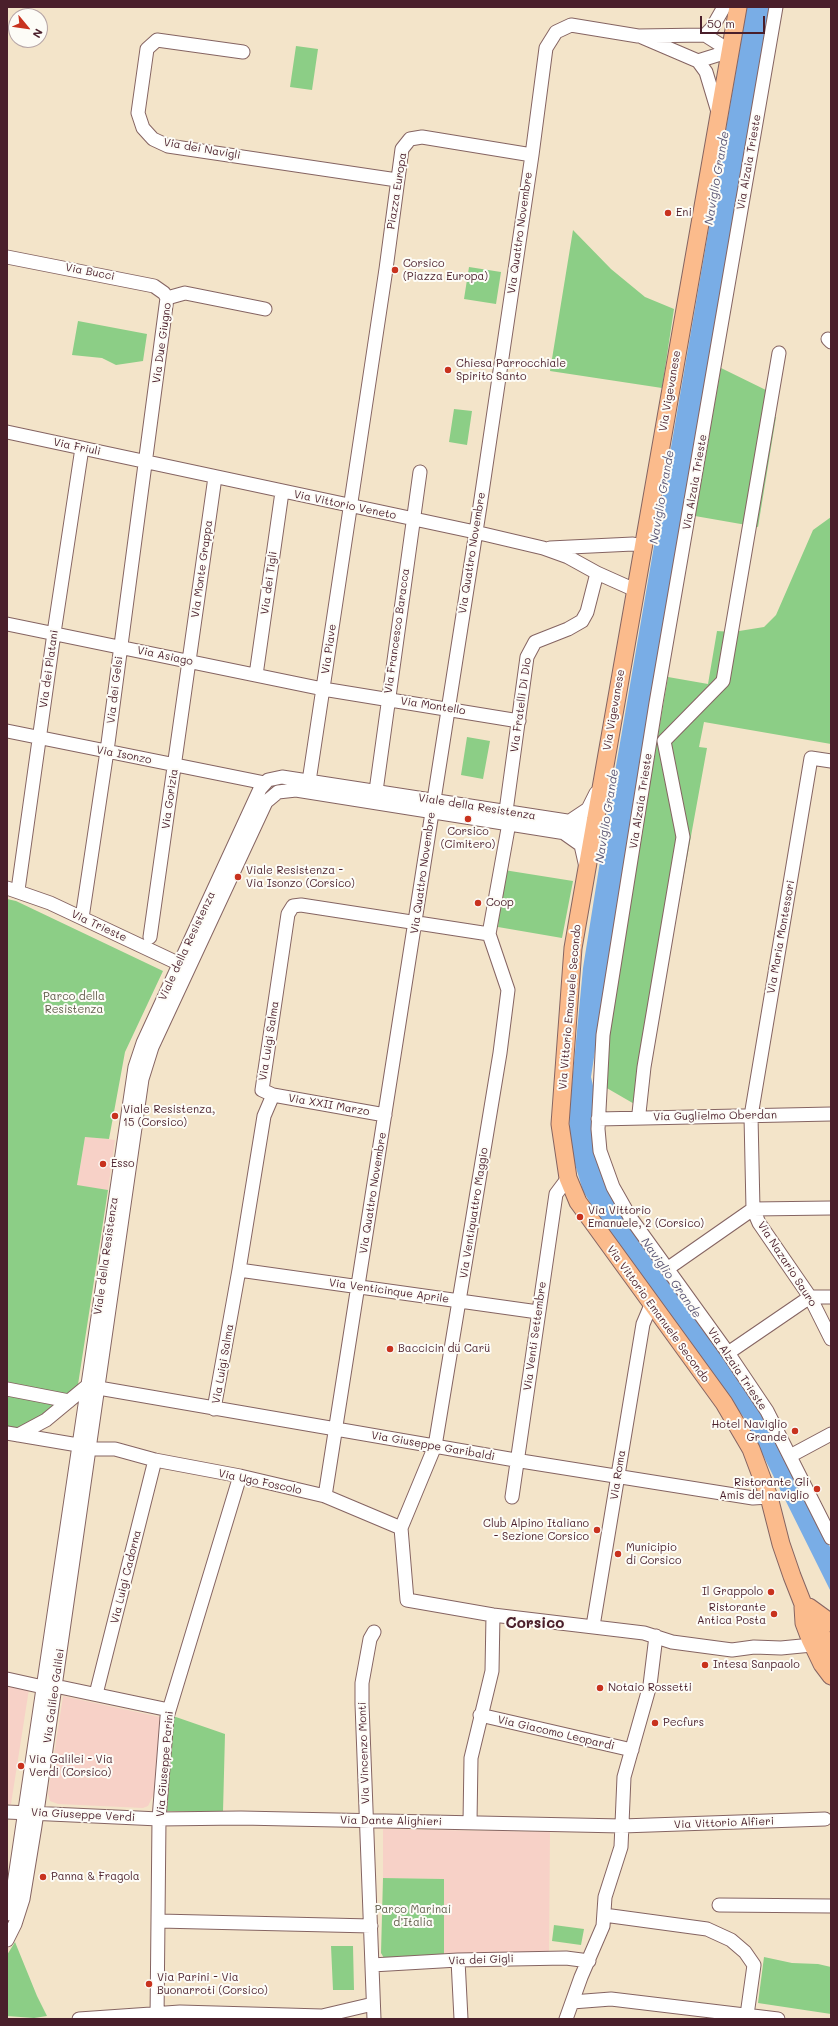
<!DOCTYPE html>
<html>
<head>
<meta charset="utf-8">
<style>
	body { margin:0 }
	#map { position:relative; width:838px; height:2026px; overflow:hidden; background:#f3e4c9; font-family:Mali,sans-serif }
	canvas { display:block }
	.frame { position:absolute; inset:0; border:8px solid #4a1f2b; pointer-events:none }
	.north { position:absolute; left:8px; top:8px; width:40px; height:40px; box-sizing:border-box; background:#fdfcf7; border:1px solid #b5a4a5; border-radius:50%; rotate:119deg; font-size:11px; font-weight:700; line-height:16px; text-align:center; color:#4a1f2b }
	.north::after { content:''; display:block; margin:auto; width:14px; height:18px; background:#c8321e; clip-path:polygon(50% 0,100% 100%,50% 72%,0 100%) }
	.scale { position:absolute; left:700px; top:16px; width:65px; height:18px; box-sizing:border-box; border:2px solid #4a1f2b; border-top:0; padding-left:5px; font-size:12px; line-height:14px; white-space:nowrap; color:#4a1f2b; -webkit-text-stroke:3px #fdfcf7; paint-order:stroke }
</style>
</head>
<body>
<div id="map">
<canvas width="838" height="2026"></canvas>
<div class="frame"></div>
<div class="north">N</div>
<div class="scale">50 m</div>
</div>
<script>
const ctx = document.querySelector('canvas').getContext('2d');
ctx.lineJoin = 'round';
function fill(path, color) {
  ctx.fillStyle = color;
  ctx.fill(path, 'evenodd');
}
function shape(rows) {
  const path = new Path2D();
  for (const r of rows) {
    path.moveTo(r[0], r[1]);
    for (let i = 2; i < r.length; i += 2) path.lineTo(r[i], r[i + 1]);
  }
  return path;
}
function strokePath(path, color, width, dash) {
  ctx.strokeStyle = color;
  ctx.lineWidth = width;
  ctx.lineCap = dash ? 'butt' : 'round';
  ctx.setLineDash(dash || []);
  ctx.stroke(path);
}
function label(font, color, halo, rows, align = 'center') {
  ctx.font = font + ' Mali,sans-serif';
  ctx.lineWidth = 4;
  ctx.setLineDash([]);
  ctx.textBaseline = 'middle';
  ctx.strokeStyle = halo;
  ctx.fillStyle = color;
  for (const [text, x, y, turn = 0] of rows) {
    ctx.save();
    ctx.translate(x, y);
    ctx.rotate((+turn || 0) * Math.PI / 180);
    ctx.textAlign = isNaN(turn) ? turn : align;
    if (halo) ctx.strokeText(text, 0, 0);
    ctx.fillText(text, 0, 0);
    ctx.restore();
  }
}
fill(shape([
	[85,1136,115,1140,108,1190,77,1186],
	[7,1685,29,1689,11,1804,7,1804],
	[63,1696,160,1717,155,1792,148,1806,143,1808,58,1804,50,1801,48,1794],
	[383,1829,550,1832,549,1951,444,1956,444,1879,383,1878]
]), '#f7d1c7');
fill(shape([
	[296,46,318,49,312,90,290,87],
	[573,230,611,269,645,297,674,309,662,388,550,371],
	[469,267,501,272,496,304,464,299],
	[78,321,147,334,143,361,116,365,102,358,72,355],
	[721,368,772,393,770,416,776,417,758,527,695,516],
	[454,409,472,411,467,445,449,442],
	[831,517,831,744,704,722,699,747,707,748,651,1056,643,1109,605,1087,606,1037,668,677,708,684,717,631,733,632,764,627,776,615,813,530],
	[467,737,490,741,483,779,461,775],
	[504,870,573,881,562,938,498,927],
	[7,899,16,901,163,971,125,1052,109,1139,85,1137,77,1185,108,1190,77,1391,41,1420,14,1433,7,1431],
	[173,1716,225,1734,223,1812,167,1811],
	[383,1878,444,1879,444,1956,384,1958,381,1953],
	[554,1925,584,1929,581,1945,552,1941],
	[15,1942,37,1996,47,2016,34,2018,7,2016,7,1955],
	[331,1946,353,1946,354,1990,333,1990],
	[764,1957,792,1963,818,1964,831,1967,831,2014,758,2003]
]), '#8cce86');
fill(shape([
	[747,7,770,7,629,830,591,1077,594,1090,593,1118,600,1160,764,1416,831,1549,831,1592,745,1419,606,1229,583,1191,571,1151,569,1115,583,968,606,824]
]), '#79ade6');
const minor = shape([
	[776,7,656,703,603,1035,598,1129,600,1151,613,1187,630,1217,728,1353,767,1411,831,1538],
	[705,35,712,28,724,7],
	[705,35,730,51],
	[642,37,698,61,706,72,718,112],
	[243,52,157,40,147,49,138,113,143,128,153,139,168,146,397,180],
	[698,61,730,51],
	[7,257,154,286,164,293,167,298],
	[167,298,185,293,265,309],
	[828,339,831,342],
	[7,432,475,532,543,548,568,557,597,573,635,590],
	[550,548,633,544,643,546],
	[597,573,587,612,582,621,568,629,535,642,527,657,506,811,509,823,489,934,508,990,500,1053,435,1446,401,1528,407,1600,493,1615,644,1633,672,1642,732,1650,754,1647,781,1648,812,1645],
	[7,624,323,689,519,721],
	[256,675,282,492],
	[7,731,265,783],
	[831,761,811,758,751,1116,753,1209,759,1223,810,1297,831,1339],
	[308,788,386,269,402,149,410,139,422,137,532,155],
	[376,791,420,472],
	[570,821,588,809,596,793],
	[564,833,581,845,586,867],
	[7,888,50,903,186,967],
	[18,890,54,633,82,448],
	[82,918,107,751,167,298],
	[150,937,215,477],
	[639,1113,644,1067,683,837,664,741,723,681,779,353],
	[385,1115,273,1095,262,1090,288,914,293,906,301,905,489,934],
	[598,1119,831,1114],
	[667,1269,753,1209,831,1208],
	[239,1270,538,1312],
	[728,1353,810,1297,831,1297],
	[7,1389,69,1401],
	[214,1409,239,1270,264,1116,273,1095],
	[7,1433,78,1445,90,1449,115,1449,155,1460,240,1476,325,1496,401,1528],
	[18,1435,46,1420,87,1386,521,1461,753,1498,769,1497],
	[790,1456,831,1434],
	[325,1496,480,506,532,155,546,48,556,32,571,25,638,36,705,35],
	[512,1497,556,1194,568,1178],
	[593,1626,643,1324,651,1305],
	[7,1679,43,1687],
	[55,1686,169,1710],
	[96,1694,155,1460],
	[480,1715,632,1750],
	[7,1812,159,1819,241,1818,622,1826,825,1819],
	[470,1822,471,1758,492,1671,493,1615],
	[719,1905,831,1906],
	[7,1914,12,1898,135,1067,143,1043,260,789,268,780,282,777,593,825],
	[604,1915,707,1929,731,1940,745,1952,754,1965,747,2015],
	[159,1921,371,1926],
	[7,1940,15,1924,23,1899,35,1826,142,1079,152,1047,266,802,278,792,296,790,591,837],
	[458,1960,461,2019],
	[372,1965,458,1960,566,1958,589,1961],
	[572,2002,611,1999,778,2019],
	[79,2019,180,2012,322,2016,373,2004],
	[157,2019,159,1819,167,1717,240,1476],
	[374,2019,362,1704,362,1683,370,1639,374,1632],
	[566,2019,581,1977,603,1926,605,1897,621,1847,624,1777,650,1685,656,1636]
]);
const major = shape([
	[738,7,573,948,560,1124,568,1178,578,1202,724,1403,751,1449,769,1497,781,1544,792,1576,803,1604,814,1618,831,1655],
	[803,1607,804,1623,810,1639,822,1664,831,1676],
	[809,1607,831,1623]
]);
strokePath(minor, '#856462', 15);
strokePath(major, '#856462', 19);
strokePath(minor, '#fff', 13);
strokePath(major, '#fbbb8c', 17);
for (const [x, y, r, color] of [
	[668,213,4,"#c8321e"],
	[395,270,4,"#c8321e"],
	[448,370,4,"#c8321e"],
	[468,819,4,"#c8321e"],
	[238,877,4,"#c8321e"],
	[478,903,4,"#c8321e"],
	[115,1116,4,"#c8321e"],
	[103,1164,4,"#c8321e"],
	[580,1217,4,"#c8321e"],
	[390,1349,4,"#c8321e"],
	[795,1431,4,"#c8321e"],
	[817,1489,4,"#c8321e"],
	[597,1530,4,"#c8321e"],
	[618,1554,4,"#c8321e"],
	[771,1592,4,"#c8321e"],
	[774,1614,4,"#c8321e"],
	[705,1665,4,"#c8321e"],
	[600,1688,4,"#c8321e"],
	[655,1723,4,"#c8321e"],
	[21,1766,4,"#c8321e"],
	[43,1877,4,"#c8321e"],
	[149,1984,4,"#c8321e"]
]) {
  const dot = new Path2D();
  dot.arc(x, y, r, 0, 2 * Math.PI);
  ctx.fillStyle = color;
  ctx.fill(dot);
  strokePath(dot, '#fdfcf7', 1.5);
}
label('11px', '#4a1f2b', '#fdfcf7', [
	["Via dei Navigli",202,149,10],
	["Via Alzaia Trieste",749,162,-80],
	["Piazza Europa",397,191,-81],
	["Via Quattro Novembre",520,233,-82],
	["Via Bucci",90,272,11],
	["Via Due Giugno",162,343,-82],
	["Via Vigevanese",670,391,-80],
	["Via Friuli",77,447,12],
	["Via Alzaia Trieste",695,482,-80],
	["Via Vittorio Veneto",345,505,12],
	["Via Quattro Novembre",472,553,-81],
	["Via Monte Grappa",202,569,-82],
	["Via dei Tigli",269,583,-82],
	["Via Francesco Baracca",397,631,-82],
	["Via Piave",329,649,-82],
	["Via Asiago",165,656,12],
	["Via dei Platani",49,669,-82],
	["Via dei Gelsi",115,690,-83],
	["Via Fratelli Di Dio",521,705,-82],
	["Via Montello",433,706,9],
	["Via Vigevanese",614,710,-80],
	["Via Isonzo",124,755,11],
	["Via Gorizia",170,799,-82],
	["Via Alzaia Trieste",641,801,-81],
	["Viale della Resistenza",477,807,9],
	["Via Quattro Novembre",423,873,-82],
	["Via Trieste",99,926,25],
	["Via Maria Montessori",781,937,-80],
	["Viale della Resistenza",187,946,-65],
	["Via Vittorio Emanuele Secondo",570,1007,-85],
	["Via Luigi Salma",269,1041,-81],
	["Via XXII Marzo",329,1105,10],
	["Via Guglielmo Oberdan",715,1116,-1],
	["Via Quattro Novembre",373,1193,-81],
	["Via Ventiquattro Maggio",474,1213,-81],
	["Viale della Resistenza",106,1256,-82],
	["Via Nazario Sauro",787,1264,57],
	["Via Venticinque Aprile",389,1291,8],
	["Via Vittorio Emanuele Secondo",658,1314,54],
	["Via Venti Settembre",535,1336,-82],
	["Via Luigi Salma",223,1364,-80],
	["Via Alzaia Trieste",737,1369,56],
	["Via Giuseppe Garibaldi",433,1446,10],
	["Via Roma",618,1475,-81],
	["Via Ugo Foscolo",260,1482,12],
	["Via Luigi Cadorna",126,1577,-76],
	["Via Galileo Galilei",54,1696,-82],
	["Via Giacomo Leopardi",556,1733,13],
	["Via Vincenzo Monti",364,1753,-92],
	["Via Giuseppe Parini",165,1764,-85],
	["Via Giuseppe Verdi",83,1815,3],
	["Via Dante Alighieri",391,1821,1],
	["Via Vittorio Alfieri",724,1823,-2],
	["Via dei Gigli",481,1960,-2]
]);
label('11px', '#4a1f2b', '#fdfcf7', [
	["Eni",676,213],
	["Corsico",403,264],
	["(Piazza Europa)",403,277],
	["Chiesa Parrocchiale",456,364],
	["Spirito Santo",456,377],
	["Corsico",468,832,"center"],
	["(Cimitero)",468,845,"center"],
	["Viale Resistenza -",246,871],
	["Via Isonzo (Corsico)",246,884],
	["Coop",486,903],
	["Viale Resistenza,",123,1110],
	["15 (Corsico)",123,1123],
	["Esso",111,1164],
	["Via Vittorio",588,1211],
	["Emanuele, 2 (Corsico)",588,1224],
	["Baccicin dü Carü",398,1349],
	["Hotel Naviglio",787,1425,"right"],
	["Grande",787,1438,"right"],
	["Ristorante Gli",809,1483,"right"],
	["Amis del naviglio",809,1496,"right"],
	["Club Alpino Italiano",589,1524,"right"],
	["- Sezione Corsico",589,1537,"right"],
	["Municipio",626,1548],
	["di Corsico",626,1561],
	["Il Grappolo",763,1592,"right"],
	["Ristorante",766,1608,"right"],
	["Antica Posta",766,1621,"right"],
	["Intesa Sanpaolo",713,1665],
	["Notaio Rossetti",608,1688],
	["Pecfurs",663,1723],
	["Via Galilei - Via",29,1760],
	["Verdi (Corsico)",29,1773],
	["Panna & Fragola",51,1877],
	["Via Parini - Via",157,1978],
	["Buonarroti (Corsico)",157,1991]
], 'left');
label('11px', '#615c4b', '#fdfcf7', [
	["Parco della",74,997],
	["Resistenza",74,1010],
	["Parco Marinai",413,1910],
	["d’Italia",413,1923]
]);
label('italic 12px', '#5d5876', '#fdfcf7', [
	["Naviglio Grande",717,178,-80],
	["Naviglio Grande",662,497,-80],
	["Naviglio Grande",607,816,-81],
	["Naviglio Grande",671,1278,55]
]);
label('bold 15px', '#4a1f2b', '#fdfcf7', [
	["Corsico",535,1623]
]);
</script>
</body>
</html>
